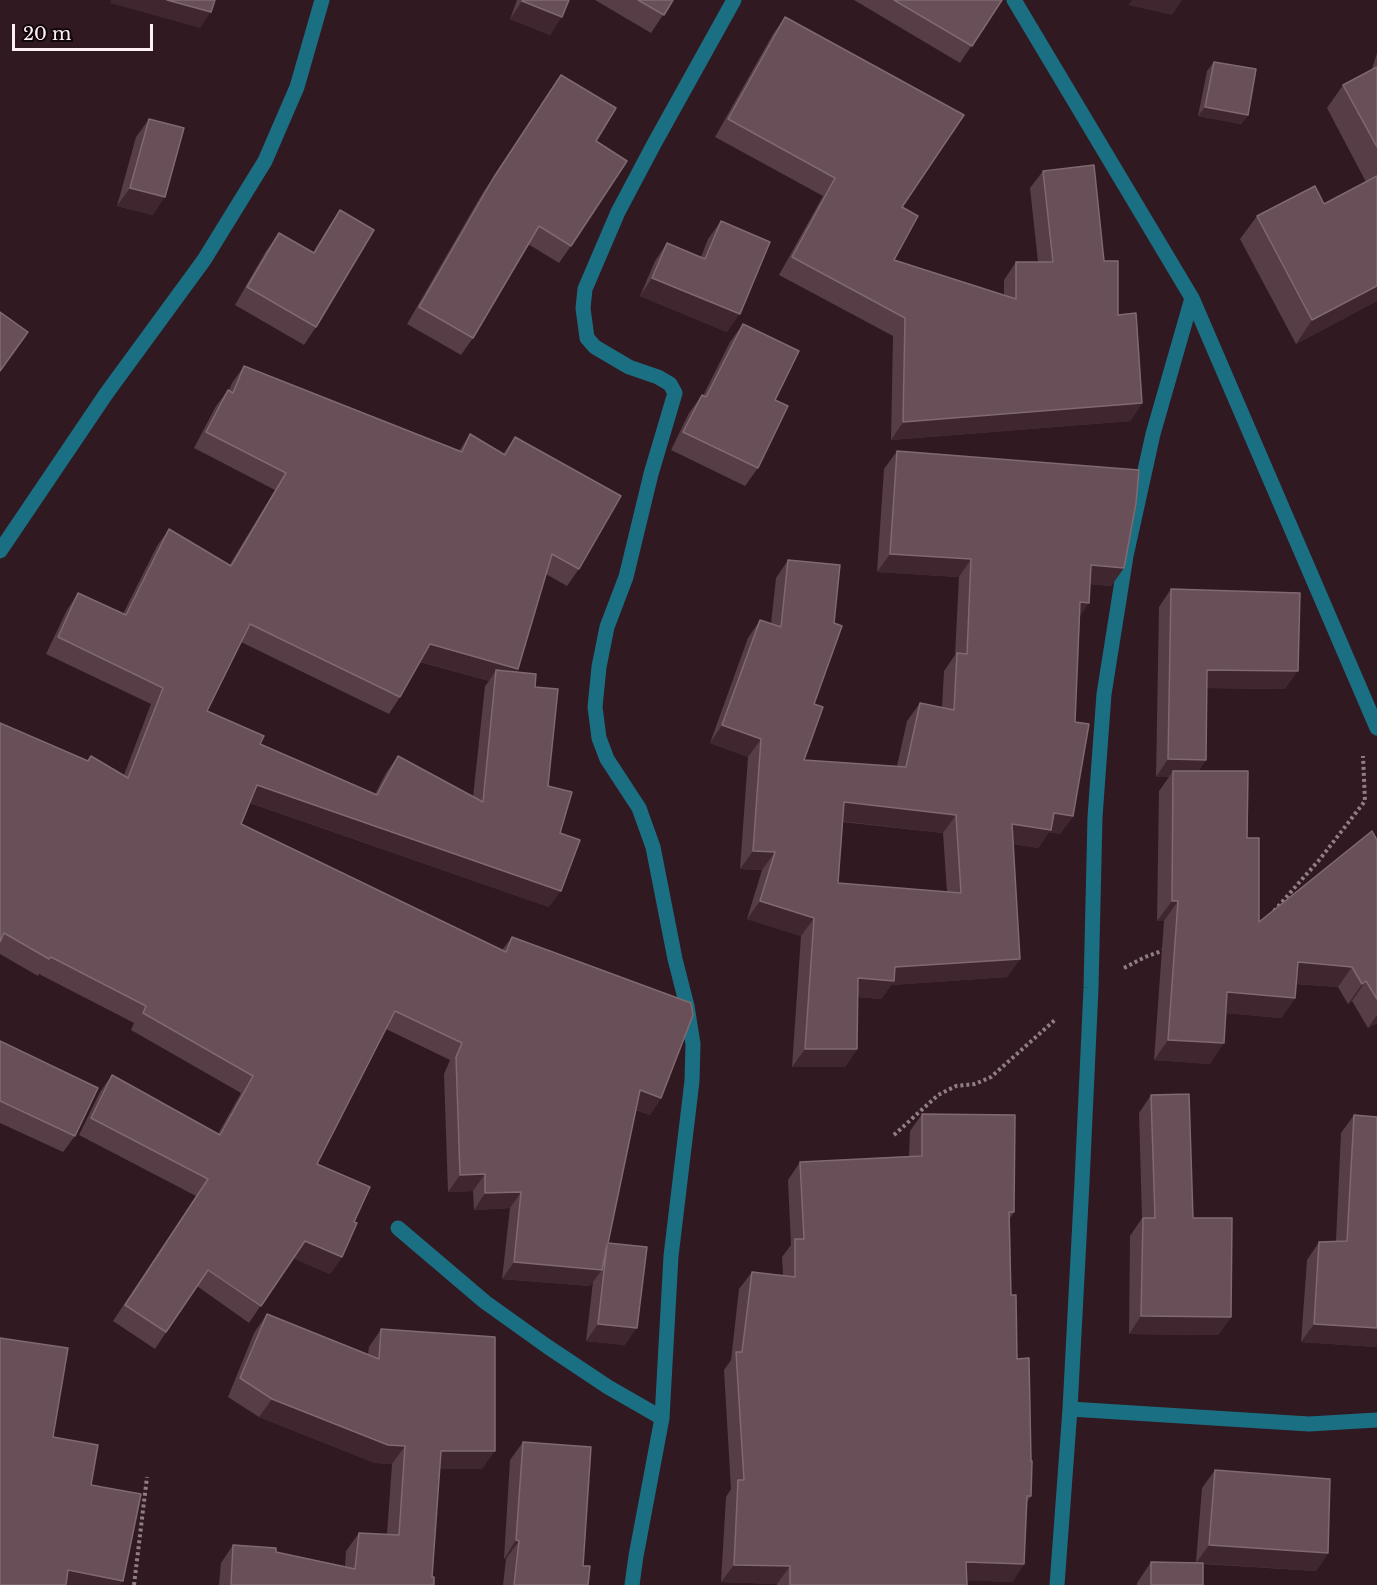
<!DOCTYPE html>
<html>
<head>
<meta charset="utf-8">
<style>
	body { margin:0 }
	#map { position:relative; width:1377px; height:1585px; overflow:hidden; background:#311922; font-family:"Libre Baskerville",serif }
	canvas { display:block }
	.scale { position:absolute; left:12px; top:24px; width:141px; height:27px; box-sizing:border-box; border:3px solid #fef0f4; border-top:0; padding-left:8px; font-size:18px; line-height:21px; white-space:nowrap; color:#fef0f4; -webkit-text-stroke:4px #12080b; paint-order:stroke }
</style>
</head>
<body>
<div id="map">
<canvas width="1377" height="1585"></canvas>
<div class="scale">20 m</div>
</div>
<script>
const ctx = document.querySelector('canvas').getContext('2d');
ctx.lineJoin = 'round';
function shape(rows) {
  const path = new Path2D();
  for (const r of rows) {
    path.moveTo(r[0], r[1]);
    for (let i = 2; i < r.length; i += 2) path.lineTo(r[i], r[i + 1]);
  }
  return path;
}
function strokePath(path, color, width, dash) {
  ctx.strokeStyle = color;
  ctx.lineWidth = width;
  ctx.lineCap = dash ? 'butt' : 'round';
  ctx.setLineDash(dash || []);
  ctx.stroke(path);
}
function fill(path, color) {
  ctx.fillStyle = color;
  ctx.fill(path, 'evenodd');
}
strokePath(shape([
	[1274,911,1320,859,1365,801,1363,756],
	[1124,968,1145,957,1167,949],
	[894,1135,938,1095,956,1086,975,1084,991,1077,1056,1019],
	[134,1585,147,1477]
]), '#917e85', 4, [3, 3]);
strokePath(shape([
	[1014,0,1192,298,1377,728],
	[0,551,106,394,204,260,265,161,297,87,322,0],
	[398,1228,485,1302,548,1347,608,1387,662,1418],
	[1070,1409,1309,1424,1377,1420],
	[632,1585,636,1556,662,1418,671,1256,692,1081,693,1044,687,1006,675,959,653,847,639,808,607,759,599,738,595,707,599,667,607,627,626,577,651,474,675,393,670,384,658,377,629,367,595,347,587,338,583,308,585,289,618,212,654,144,734,0],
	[1057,1585,1070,1409,1082,1182,1091,988,1095,817,1104,694,1126,556,1153,434,1192,298]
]), '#1b6f82', 15);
fill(shape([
	[517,0,569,0,550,35,510,19],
	[595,0,673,0,651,33],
	[854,0,1002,0,960,63],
	[785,17,902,207,894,260,1004,295,1004,280,1016,262,1038,262,1030,188,1043,171,1104,261,1118,315,1142,403,1130,421,891,440,893,336,779,275,823,196,715,137,773,34],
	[1377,53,1377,301,1296,344,1240,239,1257,216,1324,204,1366,182,1327,108,1343,85,1372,69],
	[1214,62,1248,115,1241,124,1198,116,1207,71],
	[561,75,596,141,571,246,559,263,528,244,473,338,461,355,407,324,482,194],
	[149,119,153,215,117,206,136,137],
	[340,210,316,327,304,345,235,305,266,251,279,233,313,253,328,228],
	[721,221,727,332,640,296,655,261,667,243,701,257,708,239],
	[743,324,775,400,758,468,745,486,671,450,689,413,702,395,703,396,730,342],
	[244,366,459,451,470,434,503,454,515,437,579,569,567,586,546,574,517,672,535,687,548,786,560,833,549,907,250,803,241,824,502,950,512,937,661,1098,650,1115,636,1110,608,1243,625,1345,586,1341,593,1282,590,1286,502,1279,510,1208,474,1210,473,1191,448,1192,444,1074,450,1060,386,1029,317,1164,354,1222,342,1257,330,1274,293,1258,249,1323,197,1286,155,1349,113,1321,196,1196,79,1135,100,1092,112,1075,218,1134,241,1093,131,1030,134,1023,39,974,38,976,0,954,0,723,87,761,91,756,124,775,151,704,46,654,67,610,78,593,123,614,157,546,169,529,229,566,275,490,194,448,216,406,228,390,229,390,232,383],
	[241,642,389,714,400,697,420,662,489,681,485,686,473,797,398,756,386,773,375,794,260,744,207,711],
	[897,451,1124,568,1111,586,1090,584,1080,616,1075,722,1073,816,1060,834,1049,832,1038,848,1013,844,1020,959,1007,977,891,985,881,999,858,997,857,1049,845,1067,792,1067,801,936,747,919,762,870,740,869,748,757,710,743,748,638,760,620,771,624,776,578,788,560,814,704,804,760,897,766,907,721,920,703,942,707,944,671,955,655,959,577,877,572,884,469],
	[843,822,943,833,947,892,838,883],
	[1171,589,1285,689,1207,688,1206,760,1198,771,1247,838,1259,922,1377,840,1377,1023,1368,1028,1352,1001,1348,1004,1338,987,1296,984,1295,998,1281,1018,1226,1013,1210,1064,1154,1060,1164,921,1157,921,1159,791,1169,777,1156,777,1159,607],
	[0,1041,75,1136,63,1152,0,1123],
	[1151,1095,1193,1218,1231,1317,1218,1335,1129,1334,1130,1236,1142,1218,1139,1113],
	[922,1114,1014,1212,1010,1218,1011,1295,1017,1359,1031,1496,1027,1502,1024,1564,1012,1582,967,1580,967,1585,777,1585,777,1584,721,1582,726,1497,731,1489,724,1370,731,1360,739,1289,752,1272,783,1275,782,1257,791,1245,788,1180,800,1162,909,1156,910,1131],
	[1354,1115,1377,1117,1377,1347,1301,1342,1307,1260,1319,1242,1336,1241,1341,1133],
	[267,1314,368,1354,369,1347,381,1329,482,1469,439,1469,432,1577,434,1585,219,1585,221,1563,233,1545,276,1552,345,1566,346,1551,359,1533,387,1534,392,1464,375,1463,259,1417,228,1397,254,1333],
	[523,1442,583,1566,588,1585,503,1585,506,1559,504,1559,510,1460],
	[1215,1470,1328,1553,1316,1571,1203,1564,1203,1585,1137,1585,1137,1583,1151,1562,1196,1562,1202,1488]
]), '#573d45');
fill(shape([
	[111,0,167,0,211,12,200,28,110,3],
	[1132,0,1182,0,1172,15,1128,5],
	[522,1,562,17,550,35,510,19],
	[1205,107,1248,115,1241,124,1198,116],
	[130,188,165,197,153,215,117,206],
	[652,278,740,314,727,332,640,296],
	[1377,286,1377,301,1296,344,1312,320],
	[1142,403,1130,421,891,440,903,422],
	[890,554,971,559,959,577,877,572],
	[1091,565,1124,568,1111,586,1078,583],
	[1080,602,1089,603,1077,621],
	[430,644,518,669,506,686,496,670,489,681,418,661],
	[1207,670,1298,671,1285,689,1194,688],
	[722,725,761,739,748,757,710,743],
	[1168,759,1206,760,1193,778,1173,771,1169,777,1156,777],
	[257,785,561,891,549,907,245,801],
	[844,802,956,815,943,833,832,820],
	[1054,813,1073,816,1060,834,1049,832,1038,848,999,842,1012,824],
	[753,851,775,852,762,870,740,869],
	[760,901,814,918,801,936,747,919],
	[1172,901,1178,901,1164,921,1157,921],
	[1020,959,1007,977,891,985,881,999,845,996,858,978,895,967],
	[1298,962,1352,967,1338,987,1284,983],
	[1366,981,1352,1001,1348,1004,1362,984],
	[1227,992,1295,998,1281,1018,1213,1012],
	[1377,1015,1377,1023,1368,1028],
	[1168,1040,1224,1043,1210,1064,1154,1060],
	[805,1049,857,1049,845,1067,792,1067],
	[640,1090,661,1098,650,1115,629,1107],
	[485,1174,473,1191,448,1192,460,1175],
	[521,1192,510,1208,474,1210,485,1193],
	[305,1241,342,1257,330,1274,293,1258],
	[514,1262,602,1270,590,1286,502,1279],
	[1141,1316,1231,1317,1218,1335,1129,1334],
	[598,1324,637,1328,625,1345,586,1341],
	[1314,1324,1377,1328,1377,1347,1301,1342],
	[272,1399,405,1446,392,1464,375,1463,259,1417],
	[441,1451,495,1451,482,1469,428,1469],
	[516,1540,519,1541,506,1559,504,1559],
	[1209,1545,1328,1553,1316,1571,1196,1563],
	[966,1562,1024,1564,1012,1582,954,1580],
	[734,1565,790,1566,777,1584,721,1582],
	[68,1570,123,1581,120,1585,57,1585]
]), '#40262f');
const building = shape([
	[167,0,215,0,211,12,167,0],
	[523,0,569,0,562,17,522,1,523,0],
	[638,0,673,0,664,15,638,0],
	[894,0,1002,0,972,46,894,0],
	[785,17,964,115,902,207,918,216,894,260,1016,299,1016,262,1053,262,1043,171,1094,165,1104,261,1118,261,1118,315,1136,313,1142,403,903,422,905,318,792,257,835,178,728,119,785,17],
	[1214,62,1256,69,1248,115,1205,107,1214,62],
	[1377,67,1377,147,1343,85,1377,67],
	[561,75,616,108,596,141,627,161,571,246,539,226,473,338,419,307,494,177,561,75],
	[149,119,184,128,165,197,130,188,149,119],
	[1377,176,1377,286,1312,320,1257,216,1315,186,1324,204,1377,176],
	[340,210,374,230,316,327,247,287,279,233,314,253,340,210],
	[721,221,770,242,740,314,652,278,667,243,705,259,721,221],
	[0,312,28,332,0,371,0,312],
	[743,324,799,351,775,400,788,406,758,468,683,432,702,395,706,397,743,324],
	[244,366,462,452,470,434,505,455,515,437,621,496,579,569,552,554,518,669,430,644,400,697,250,624,207,711,264,736,260,744,377,795,398,756,483,802,496,670,536,674,535,687,558,689,548,786,572,792,560,833,580,840,561,891,257,785,241,824,506,952,512,937,691,1003,693,1015,661,1098,640,1090,608,1243,647,1247,637,1328,598,1324,607,1245,602,1270,514,1262,521,1192,485,1193,485,1174,460,1175,456,1057,462,1043,395,1011,317,1164,370,1187,354,1222,357,1223,342,1257,305,1241,261,1306,208,1270,166,1332,125,1305,208,1179,91,1118,112,1075,220,1135,253,1076,143,1013,146,1006,51,957,49,959,4,933,0,942,0,723,88,761,91,756,128,778,163,688,58,637,78,593,126,615,169,529,231,566,286,473,206,432,228,390,233,393,244,366],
	[897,451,1139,470,1136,503,1124,568,1091,565,1089,603,1080,602,1075,722,1089,724,1073,816,1054,813,1051,830,1012,824,1020,959,895,967,894,981,858,978,857,1049,805,1049,814,918,760,901,775,852,753,851,761,739,722,725,760,620,781,627,788,560,840,565,834,623,842,626,814,704,823,707,804,760,906,767,920,703,954,710,957,653,967,654,971,559,890,554,897,451],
	[844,802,956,815,961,893,838,883,844,802],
	[1171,589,1300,593,1298,671,1207,670,1206,760,1168,759,1171,589],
	[1173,771,1248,771,1247,838,1259,838,1259,922,1372,831,1377,840,1377,999,1366,981,1362,984,1352,967,1298,962,1295,998,1227,992,1224,1043,1168,1040,1178,901,1172,901,1173,771],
	[0,1041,98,1088,75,1136,0,1101,0,1041],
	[1189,1094,1193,1218,1232,1218,1231,1317,1141,1316,1143,1218,1155,1218,1151,1095,1189,1094],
	[922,1114,1015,1115,1014,1212,1009,1212,1011,1295,1016,1295,1017,1359,1029,1358,1031,1461,1032,1461,1031,1496,1027,1496,1024,1564,966,1562,967,1585,790,1585,790,1566,734,1565,738,1480,744,1480,736,1352,742,1352,752,1272,795,1277,795,1239,804,1239,800,1162,922,1156,922,1114],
	[1354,1115,1377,1117,1377,1328,1314,1324,1319,1242,1347,1241,1354,1115],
	[267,1314,379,1359,381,1329,495,1337,495,1451,441,1451,432,1577,434,1577,434,1585,231,1585,233,1545,276,1548,276,1552,355,1569,359,1533,399,1535,405,1446,388,1445,272,1399,240,1378,267,1314],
	[0,1338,68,1348,53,1437,98,1445,91,1485,141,1494,123,1581,68,1570,66,1585,0,1585,0,1338],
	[523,1442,591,1447,583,1566,590,1566,588,1585,514,1585,519,1541,516,1540,523,1442],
	[1215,1470,1330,1479,1328,1553,1209,1545,1215,1470],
	[1151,1562,1203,1563,1203,1585,1151,1585,1151,1562]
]);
fill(building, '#695058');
strokePath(building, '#806970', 1.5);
</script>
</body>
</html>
